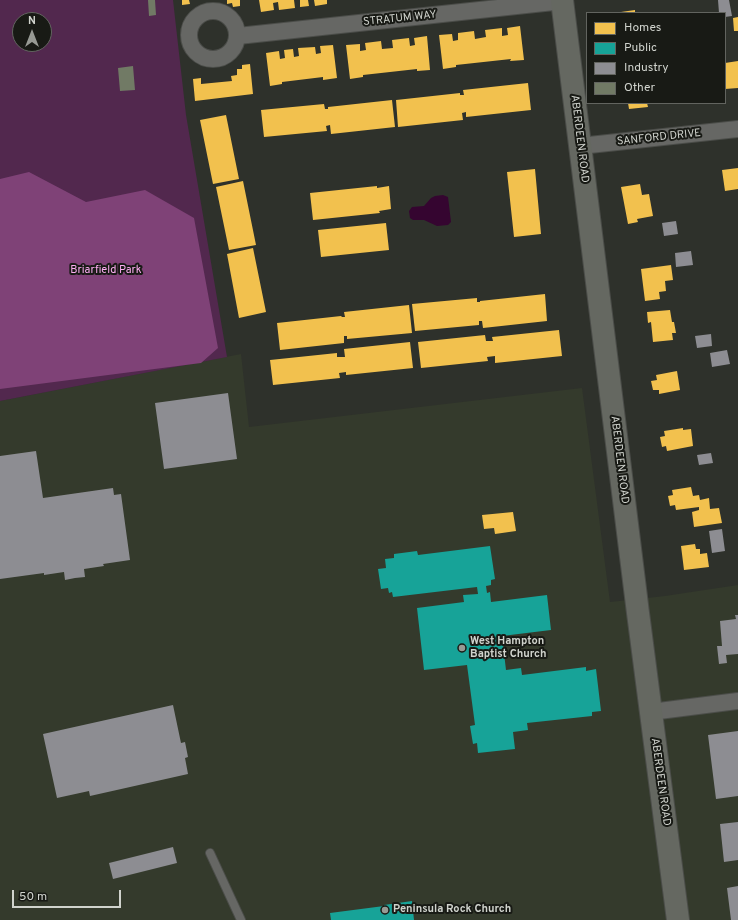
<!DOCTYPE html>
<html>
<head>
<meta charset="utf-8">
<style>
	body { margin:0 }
	#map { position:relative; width:738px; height:920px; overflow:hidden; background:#2e312b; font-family:Overpass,sans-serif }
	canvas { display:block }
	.legend { position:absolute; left:586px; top:12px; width:140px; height:92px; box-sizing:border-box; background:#181a15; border:1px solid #62645f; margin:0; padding:5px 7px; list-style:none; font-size:12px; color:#d0d3cd }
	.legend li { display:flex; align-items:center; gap:8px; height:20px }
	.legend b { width:20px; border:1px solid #62645f }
	.north { position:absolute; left:12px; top:12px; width:40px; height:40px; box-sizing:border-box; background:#181a15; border:1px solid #62645f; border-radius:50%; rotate:0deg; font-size:11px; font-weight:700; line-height:16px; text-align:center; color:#d0d3cd }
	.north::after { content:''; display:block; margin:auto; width:14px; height:18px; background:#979a94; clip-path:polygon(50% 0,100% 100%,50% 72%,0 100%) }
	.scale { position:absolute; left:12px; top:890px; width:109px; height:18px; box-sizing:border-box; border:2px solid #d0d3cd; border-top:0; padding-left:5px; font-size:12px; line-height:14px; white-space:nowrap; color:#d0d3cd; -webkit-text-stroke:3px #181a15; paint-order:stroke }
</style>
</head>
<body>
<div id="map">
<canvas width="738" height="920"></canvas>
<ul class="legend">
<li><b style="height:11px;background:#f2c14e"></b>Homes</li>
<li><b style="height:11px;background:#17a398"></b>Public</li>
<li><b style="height:11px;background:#8d8d92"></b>Industry</li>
<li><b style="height:11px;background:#717a65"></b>Other</li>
</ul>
<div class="north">N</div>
<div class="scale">50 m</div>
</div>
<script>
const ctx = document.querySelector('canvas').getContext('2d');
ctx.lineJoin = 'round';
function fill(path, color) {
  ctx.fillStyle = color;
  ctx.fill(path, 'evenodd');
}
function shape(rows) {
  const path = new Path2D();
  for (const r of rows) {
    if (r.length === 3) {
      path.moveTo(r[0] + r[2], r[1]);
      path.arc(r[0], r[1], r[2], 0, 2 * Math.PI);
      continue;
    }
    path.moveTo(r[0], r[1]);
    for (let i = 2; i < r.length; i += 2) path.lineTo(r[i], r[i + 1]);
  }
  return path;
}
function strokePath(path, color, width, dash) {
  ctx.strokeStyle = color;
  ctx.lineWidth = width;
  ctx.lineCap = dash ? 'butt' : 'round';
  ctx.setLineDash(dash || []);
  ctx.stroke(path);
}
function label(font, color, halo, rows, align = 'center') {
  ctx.font = font + ' Overpass,sans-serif';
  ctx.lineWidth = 4;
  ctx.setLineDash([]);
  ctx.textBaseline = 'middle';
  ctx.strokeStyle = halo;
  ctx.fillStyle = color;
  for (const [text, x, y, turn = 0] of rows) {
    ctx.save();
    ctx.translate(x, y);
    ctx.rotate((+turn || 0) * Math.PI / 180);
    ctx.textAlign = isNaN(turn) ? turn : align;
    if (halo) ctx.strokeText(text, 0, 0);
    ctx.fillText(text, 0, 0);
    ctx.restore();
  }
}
fill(shape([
	[241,354,249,427,582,388,610,602,665,596,738,585,738,920,0,920,0,401]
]), '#343a2c');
fill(shape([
	[0,0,173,0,186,115,227,357,0,401],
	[20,20,44,20,44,44,20,44]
]), '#52284e');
fill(shape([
	[29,172,86,202,145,190,194,218,218,348,201,363,0,389,0,179]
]), '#7f4277');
fill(shape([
	[443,195,448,197,451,222,448,225,437,226,424,220,413,220,410,218,409,211,412,207,424,206,431,198,435,196]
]), '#350530');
fill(shape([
	[182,0,189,0,190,4,182,5],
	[227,0,240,0,240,6,233,7,232,3,227,4],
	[259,0,294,0,295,8,279,10,278,2,273,3,274,10,261,12],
	[300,0,308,0,309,6,300,7],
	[314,0,327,0,327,4,315,6],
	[635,10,635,13,621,13,621,12],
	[738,17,738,31,734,31,733,18],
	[520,26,524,60,510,61,511,59,456,65,456,67,443,69,439,35,452,34,453,41,458,40,458,33,474,31,475,39,486,37,485,30,502,28,502,36,508,35,507,28],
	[427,36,430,70,417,71,417,69,363,75,363,77,350,79,346,45,360,44,360,51,366,50,365,43,381,41,382,49,393,48,392,40,409,38,410,46,415,45,414,38],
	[333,45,337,78,323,80,323,77,282,82,282,84,270,86,266,53,279,51,280,59,285,58,284,50,293,49,294,57,299,56,298,48,315,47,316,54,321,53,320,46],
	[738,61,738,88,725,89,725,63],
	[250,64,253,94,195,101,193,79,201,78,201,84,232,81,231,76,237,75,237,69,242,69,242,65],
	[528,83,531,110,466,117,466,112,462,113,463,120,398,127,396,100,460,93,460,95,464,95,463,90],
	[392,100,395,127,331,134,330,125,326,126,327,131,264,137,261,110,324,104,325,109,328,109,328,107],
	[628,103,647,103,648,107,629,109],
	[226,115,239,179,213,184,200,120],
	[738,168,738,189,725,191,722,170],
	[535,169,541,234,514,237,507,172],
	[243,181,256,245,229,250,216,187],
	[640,184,642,195,649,194,653,216,637,219,638,222,628,224,621,187],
	[377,186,377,188,389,186,391,209,379,211,380,213,313,220,310,193],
	[386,223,389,250,321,257,318,230],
	[253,248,266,312,239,318,227,254],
	[671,265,673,280,665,281,666,291,659,292,660,299,645,301,641,269],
	[545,294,547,321,483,328,482,321,479,321,479,325,415,331,412,304,477,298,477,302,480,302,480,301],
	[409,305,412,333,347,339,347,336,344,336,344,343,280,350,277,323,341,316,342,317,345,317,344,312],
	[670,310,672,322,674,322,676,333,672,333,673,340,653,342,651,322,648,323,647,312],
	[559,330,562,356,495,363,495,356,487,357,488,361,421,368,418,342,485,335,486,341,493,341,492,337],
	[410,342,413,368,346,375,346,372,339,373,340,378,273,385,270,360,337,353,337,357,345,357,344,349],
	[677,371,680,390,659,394,659,390,653,390,651,381,657,380,656,375],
	[683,428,683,430,691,429,693,446,667,451,666,446,662,447,660,437,665,436,664,431],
	[691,487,693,496,699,495,700,500,709,498,710,509,719,508,722,523,694,527,692,512,699,510,699,507,676,510,675,505,670,506,668,496,673,495,672,490],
	[513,512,516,531,495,534,494,528,484,529,482,515],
	[695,544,696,549,700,549,700,554,707,553,709,567,684,570,681,546]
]), '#f2c14e');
fill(shape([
	[490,546,495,579,491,580,491,585,486,586,487,593,490,592,491,602,547,595,551,630,502,636,506,670,521,668,522,675,586,667,586,671,596,669,601,711,592,712,592,716,527,723,528,730,513,732,515,749,478,753,477,743,473,744,470,726,475,725,467,665,424,670,417,608,464,602,463,595,478,594,477,587,393,597,392,592,389,593,388,588,381,589,378,569,386,568,385,559,394,558,394,554,417,551,418,555],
	[412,901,414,920,331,920,330,913,384,906,384,905]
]), '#17a398');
fill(shape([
	[718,0,729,0,732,16,725,17,725,13,719,13],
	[676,221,678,234,664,236,662,223],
	[691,251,693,265,676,267,675,253],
	[711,334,712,346,697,348,695,336],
	[727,350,730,364,712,367,710,353],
	[228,393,237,459,164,469,155,403],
	[36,451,43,498,113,488,114,495,121,494,130,560,103,564,104,566,84,569,85,577,75,578,65,580,64,572,44,575,44,573,0,579,0,456],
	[711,453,713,463,699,465,697,455],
	[722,529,725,551,712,553,709,531],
	[735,615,738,615,738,654,726,655,727,663,719,664,717,646,722,646,720,621,736,619],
	[173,705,181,743,185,742,188,757,185,758,188,774,90,796,89,791,57,798,43,734],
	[738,731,738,796,716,799,708,735],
	[738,822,738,860,724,862,720,824],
	[173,847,177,863,113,879,109,863],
	[738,886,738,920,731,920,727,888]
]), '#8d8d92');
fill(shape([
	[148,0,155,0,156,15,149,16],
	[133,66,135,90,120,91,118,68]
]), '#717a65');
const service = shape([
	[210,853,241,920]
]);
const minor = shape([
	[213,35,24],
	[238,36,563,1],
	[580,146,738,129],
	[651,712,738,701]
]);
const secondary = shape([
	[562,0,638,613,678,920]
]);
strokePath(service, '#4b4d49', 10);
strokePath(minor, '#4b4d49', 18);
strokePath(secondary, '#4b4d49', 24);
strokePath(service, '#666764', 8);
strokePath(minor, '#666764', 16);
strokePath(secondary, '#656861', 22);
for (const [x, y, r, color] of [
	[462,648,4,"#979a94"],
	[385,910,4,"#979a94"]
]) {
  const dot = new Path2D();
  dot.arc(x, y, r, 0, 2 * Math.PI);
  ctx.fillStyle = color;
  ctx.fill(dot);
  strokePath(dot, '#181a15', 1.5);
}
label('11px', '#d0d3cd', '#181a15', [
	["STRATUM WAY",400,19,-6],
	["SANFORD DRIVE",659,138,-6],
	["ABERDEEN ROAD",579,139,83],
	["ABERDEEN ROAD",619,460,83],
	["ABERDEEN ROAD",660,782,82]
]);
label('11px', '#fdaef2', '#181a15', [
	["Briarfield Park",106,271]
]);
label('bold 11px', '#d0d3cd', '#181a15', [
	["West Hampton",470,642],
	["Baptist Church",470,655],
	["Peninsula Rock Church",393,910]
], 'left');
</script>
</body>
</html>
